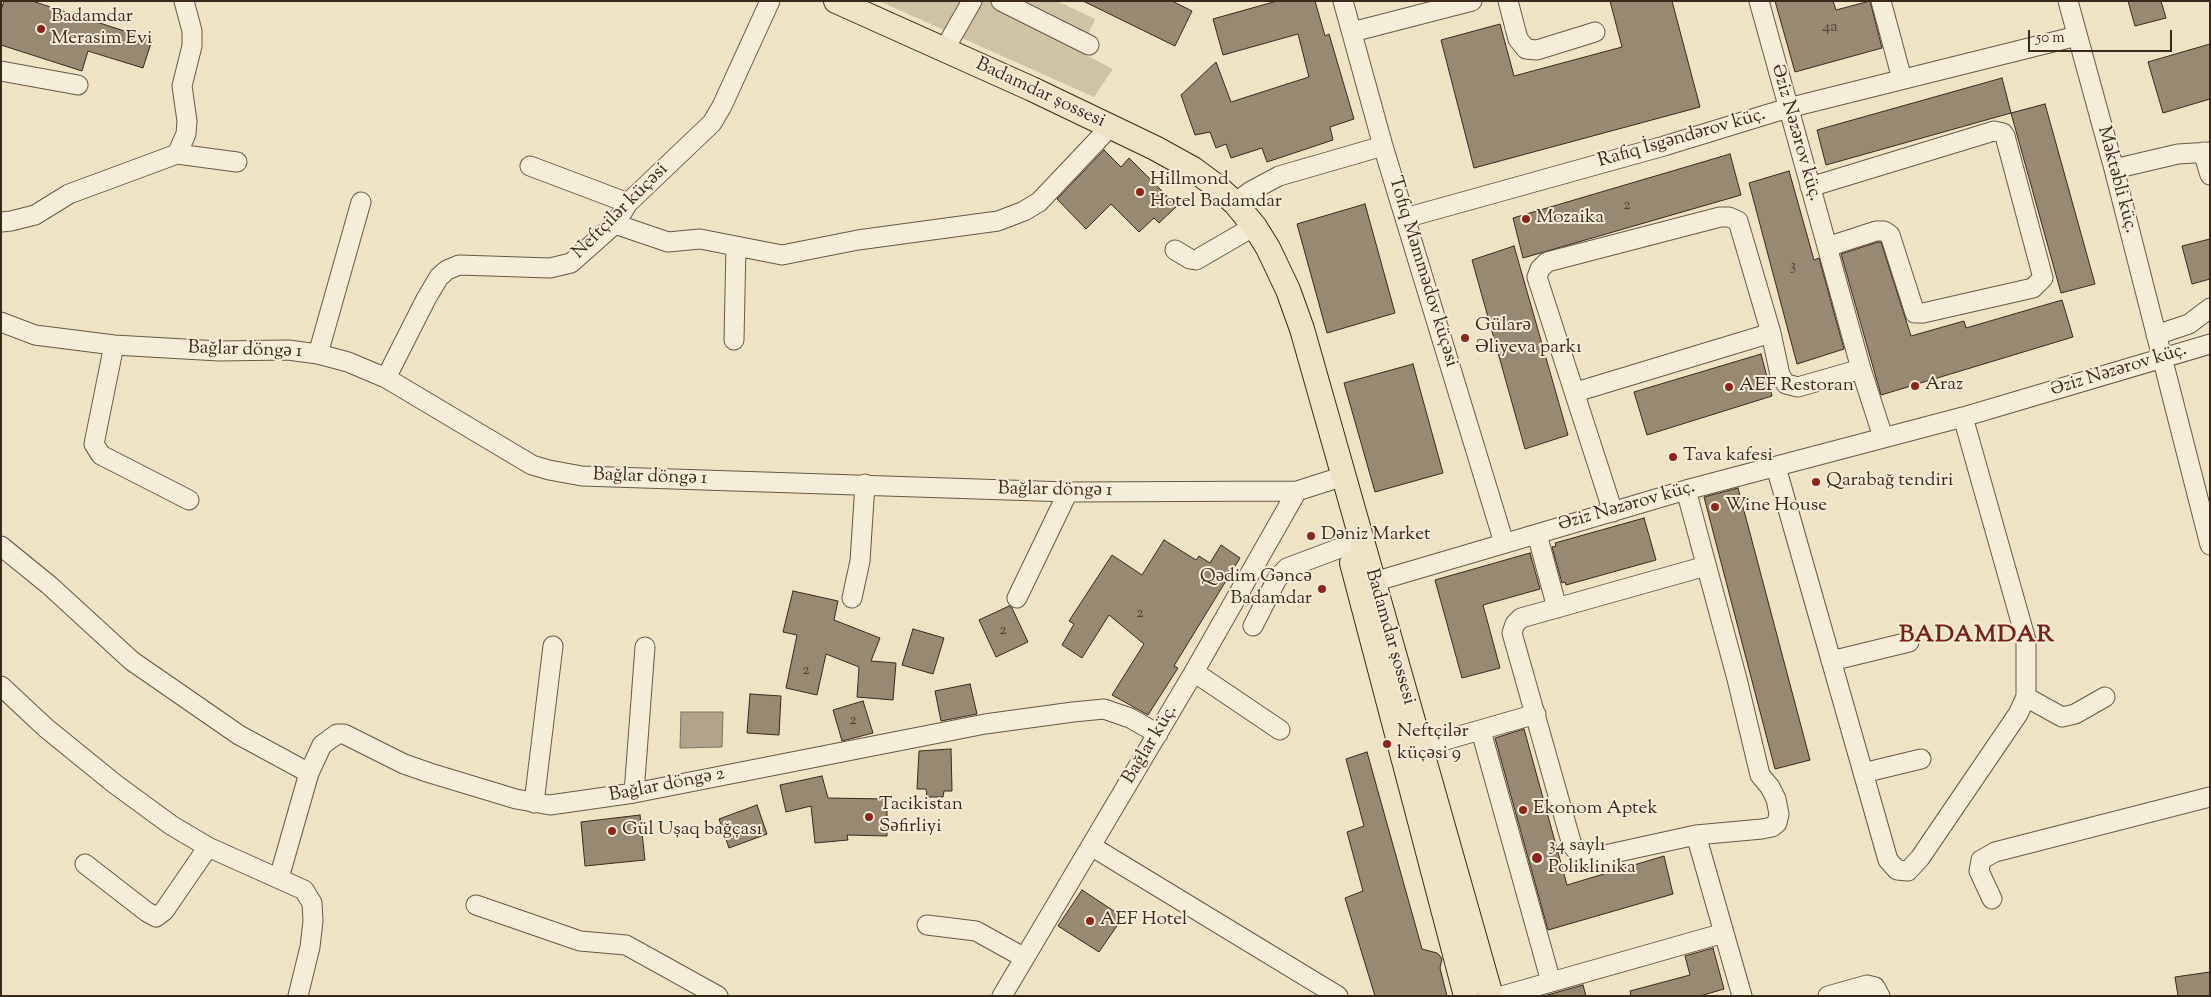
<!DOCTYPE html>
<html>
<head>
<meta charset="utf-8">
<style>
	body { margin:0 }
	#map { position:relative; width:2211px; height:997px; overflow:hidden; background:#eee3c3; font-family:"Sorts Mill Goudy",serif }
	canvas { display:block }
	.frame { position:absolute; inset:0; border:2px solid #3a291b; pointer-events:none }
	.scale { position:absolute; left:2028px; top:30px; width:144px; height:22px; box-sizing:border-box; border:2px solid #3a291b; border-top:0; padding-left:6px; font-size:15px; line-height:18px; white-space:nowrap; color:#3a291b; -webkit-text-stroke:4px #f4edd8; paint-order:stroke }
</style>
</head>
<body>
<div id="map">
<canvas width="2211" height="997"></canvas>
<div class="frame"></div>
<div class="scale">50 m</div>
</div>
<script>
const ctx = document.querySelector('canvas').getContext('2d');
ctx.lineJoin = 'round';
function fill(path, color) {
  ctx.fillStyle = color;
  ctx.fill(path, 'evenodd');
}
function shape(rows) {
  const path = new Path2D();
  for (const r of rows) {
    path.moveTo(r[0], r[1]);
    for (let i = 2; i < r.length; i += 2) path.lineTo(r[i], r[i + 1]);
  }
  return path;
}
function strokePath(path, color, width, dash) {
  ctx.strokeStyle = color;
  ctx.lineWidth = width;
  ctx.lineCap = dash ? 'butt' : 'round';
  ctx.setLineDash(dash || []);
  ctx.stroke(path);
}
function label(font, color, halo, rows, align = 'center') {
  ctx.font = font + ' "Sorts Mill Goudy",serif';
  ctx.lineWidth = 4;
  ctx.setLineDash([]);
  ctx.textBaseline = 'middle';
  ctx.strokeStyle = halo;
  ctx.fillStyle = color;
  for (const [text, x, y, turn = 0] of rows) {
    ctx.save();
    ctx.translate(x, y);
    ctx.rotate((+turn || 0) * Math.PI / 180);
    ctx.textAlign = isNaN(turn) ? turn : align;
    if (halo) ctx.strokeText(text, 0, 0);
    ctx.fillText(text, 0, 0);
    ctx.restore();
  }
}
fill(shape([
	[879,1,1057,1,1095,19,1080,52,1113,69,1094,97]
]), '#cfc3a6');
const water = shape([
	[681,712,723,712,722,747,680,748,681,712]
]);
fill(water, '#b1a48a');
strokePath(water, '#81735e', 1);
const building = shape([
	[4,1,32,1,152,40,143,68,88,51,82,71,1,45,1,10,4,1],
	[1083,1,1172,1,1192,11,1175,46,1083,1],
	[1277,1,1315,1,1325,36,1329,34,1354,119,1330,127,1333,140,1267,162,1262,148,1231,158,1226,144,1216,148,1210,132,1195,135,1181,95,1216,62,1231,102,1309,77,1298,34,1223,55,1213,19,1277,1],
	[1610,1,1672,1,1700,107,1474,168,1441,40,1500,24,1514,76,1622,47,1610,1],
	[1775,1,1833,1,1836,10,1870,1,1882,48,1795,72,1775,1],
	[2128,1,2161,1,2166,18,2135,26,2128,1],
	[2210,44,2210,99,2163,113,2148,62,2210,44],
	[2002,78,2011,113,1826,165,1817,130,2002,78],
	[2045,104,2095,284,2061,293,2011,113,2045,104],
	[1104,150,1121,167,1129,158,1177,206,1159,223,1154,218,1139,232,1111,204,1086,229,1057,199,1104,150],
	[1730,154,1741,195,1523,258,1513,218,1730,154],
	[1789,171,1814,260,1819,258,1844,349,1797,364,1749,183,1789,171],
	[1365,204,1395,313,1327,333,1297,224,1365,204],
	[2210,239,2210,279,2192,284,2182,246,2210,239],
	[1878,242,1881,242,1911,336,1964,321,1966,328,2062,300,2073,337,1881,395,1841,254,1878,242],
	[1514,246,1568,435,1525,449,1472,260,1514,246],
	[1761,354,1772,396,1647,435,1634,392,1761,354],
	[1413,364,1443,473,1375,492,1344,383,1413,364],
	[1738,488,1810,760,1775,769,1704,497,1738,488],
	[1644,518,1656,560,1566,585,1565,582,1562,583,1552,547,1556,546,1555,543,1644,518],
	[1164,540,1196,560,1199,556,1210,563,1221,545,1240,558,1174,666,1178,668,1148,715,1112,695,1144,644,1109,615,1082,658,1062,645,1074,624,1069,621,1112,555,1142,575,1164,540],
	[1530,553,1540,589,1483,605,1500,668,1462,678,1435,580,1530,553],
	[793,591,838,601,834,620,880,638,871,661,896,663,893,700,857,697,859,667,826,654,817,695,786,688,797,635,783,632,793,591],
	[1009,606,1012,608,1028,642,996,657,979,620,1009,606],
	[913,629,944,638,933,674,902,665,913,629],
	[970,684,977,714,941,721,935,691,970,684],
	[750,694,781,696,779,735,747,733,750,694],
	[863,701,873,733,842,741,833,710,863,701],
	[1524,729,1567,885,1664,856,1673,894,1548,930,1495,738,1524,729],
	[951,749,952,791,944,791,943,797,927,797,926,789,917,789,919,751,951,749],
	[1367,752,1422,949,1437,953,1440,956,1442,959,1440,968,1447,996,1375,996,1345,898,1363,891,1347,832,1364,826,1346,759,1367,752],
	[822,776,828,798,887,799,887,836,847,835,848,840,815,843,811,806,786,812,780,785,822,776],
	[757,805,767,834,729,848,719,819,757,805],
	[640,815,645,860,585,866,581,822,640,815],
	[1082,890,1123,917,1099,952,1058,926,1082,890],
	[1713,948,1724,989,1700,996,1631,996,1630,991,1690,975,1685,956,1713,948],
	[2210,972,2210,996,2178,996,2175,977,2210,972],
	[1583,985,1586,996,1544,996,1583,985]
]);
fill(building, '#988a72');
strokePath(building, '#3a291b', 1);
const minor = shape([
	[1001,1,1089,45],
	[1343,1,1383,146,1504,543],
	[1508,1,1518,39,1526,49,1537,50,1595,32],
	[1759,1,1861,369,1883,437],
	[1881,1,1902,79],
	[2068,1,2114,169,2210,545],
	[1352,32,1472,1],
	[944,50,972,1],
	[1,71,78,85],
	[2203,152,2210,175],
	[177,154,186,134,187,121,182,86,192,46,192,31,184,1],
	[530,166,628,203],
	[2114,169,2178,154,2210,152],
	[1810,187,1994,131,2003,133,2005,136,2043,278,2033,288,1923,313,1915,313,1890,235,1884,231,1876,231,1827,247],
	[1235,203,1251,191,1279,176,1383,146],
	[1405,218,1664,146,1788,108,2077,36],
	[1,222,11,221,35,215,69,194,177,154,237,162],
	[615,224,668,242,700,239,782,255,858,240,998,221,1024,211,1039,202,1111,126],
	[1175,250,1190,259,1196,260,1246,231],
	[1,322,35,335,114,345,219,351,288,350,318,354,348,362,386,378,532,465,549,470,582,476,1068,492,1297,491,1344,476],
	[2156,335,2189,324,2210,308],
	[734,340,736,246],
	[114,345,94,444,101,455,189,500],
	[318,354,361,202],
	[386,378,426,299,439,277,447,270,459,265,550,268,571,263,615,224,628,203,712,123,722,106,770,1],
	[1576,392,1771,333],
	[1776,467,1888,860,1897,870,1908,871,1920,858,2018,714,2026,697,2026,640,1963,417],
	[1686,490,1737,679,1760,775,1770,787,1776,799,1779,814,1777,823,1772,827,1762,829,1696,835,1591,858,1580,855,1572,845,1512,633,1515,624,1521,618,1706,566],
	[1613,512,1537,277,1540,269,1547,262,1720,217,1729,217,1738,221,1771,333,1780,375,1786,384,1798,387,1861,369],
	[1537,534,1557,608],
	[1,546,49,585,132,661,239,735,309,773],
	[1360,586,1686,490,1963,417,2210,344],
	[852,598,860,561,865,484],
	[1017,598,1068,492],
	[1253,626,1277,579,1287,568,1348,545],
	[1831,661,1909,642],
	[1194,672,1280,730],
	[1,686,46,728,115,784,171,825,208,847,304,890,312,903,313,921,310,947,298,996],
	[2026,697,2062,717,2075,714,2105,697],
	[1481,731,1551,982],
	[1421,747,1536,714],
	[1863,773,1921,759],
	[634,793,645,647],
	[534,803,553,646],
	[1696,835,1742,996],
	[1091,846,1338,996],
	[85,864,147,912,156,917,164,911,208,847],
	[279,878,309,773,322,745,337,734,344,734,404,764,430,773,516,799,550,805,634,793,985,724,1073,712,1104,709,1130,718,1158,734],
	[1992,899,1979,871,1981,860,1995,852,2210,797],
	[476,905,580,941,626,945,718,996],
	[927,925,976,931,1023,957],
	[1002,996,1194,672,1297,491],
	[1502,996,1724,933],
	[1828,996,1867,985,1875,987,1880,996]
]);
const major = shape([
	[836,1,1032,89,1155,148,1193,169,1216,186,1235,203,1255,227,1268,248,1288,290,1302,329,1491,996],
	[1352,563,1466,996]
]);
strokePath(minor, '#675845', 21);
strokePath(major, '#3a291b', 26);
strokePath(minor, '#f4edd8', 19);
strokePath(major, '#eee3c3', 24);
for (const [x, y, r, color] of [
	[41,29,5,"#8f2418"],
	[1140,192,5,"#8f2418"],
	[1526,219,5,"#8f2418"],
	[1465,338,5,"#8f2418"],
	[1915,386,5,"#8f2418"],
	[1729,387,5,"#8f2418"],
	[1673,457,5,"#8f2418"],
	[1816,482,5,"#8f2418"],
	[1715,507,5,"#8f2418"],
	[1311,536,5,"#8f2418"],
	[1322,589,5,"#8f2418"],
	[1387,744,5,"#8f2418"],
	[1523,810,5,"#8f2418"],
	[869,817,5,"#8f2418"],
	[612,831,5,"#8f2418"],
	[1537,858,6,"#8f2418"],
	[1090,921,5,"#8f2418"]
]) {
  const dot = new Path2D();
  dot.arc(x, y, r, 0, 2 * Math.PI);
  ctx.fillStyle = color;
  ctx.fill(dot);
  strokePath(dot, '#f4edd8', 2);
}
label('16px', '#524131', null, [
	["4a",1830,28],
	["2",1627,206],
	["3",1793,267],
	["2",1140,614],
	["2",1003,631],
	["2",806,671],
	["2",853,721]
]);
label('19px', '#3a291b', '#f4edd8', [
	["Badamdar",51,18],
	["Merasim Evi",51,40],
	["Hillmond",1150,181],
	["Hotel Badamdar",1150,203],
	["Mozaika",1536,219],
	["Gülarə",1475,327],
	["Əliyeva parkı",1475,349],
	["Araz",1925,386],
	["AEF Restoran",1739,387],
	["Tava kafesi",1683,457],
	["Qarabağ tendiri",1826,482],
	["Wine House",1725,507],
	["Dəniz Market",1321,536],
	["Qədim Gəncə",1312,578,"right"],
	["Badamdar",1312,600,"right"],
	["Neftçilər",1397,733],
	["küçəsi 9",1397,755],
	["Tacikistan",879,806],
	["Səfirliyi",879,828],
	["Ekonom Aptek",1533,810],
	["Gül Uşaq bağçası",622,831],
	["34 saylı",1548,847],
	["Poliklinika",1548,869],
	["AEF Hotel",1100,921]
], 'left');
label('19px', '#3a291b', '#f4edd8', [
	["Badamdar şossesi",1040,94,25],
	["Əziz Nəzərov küç.",1795,133,74],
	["Rafiq İsgəndərov küç.",1682,139,-16],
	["Məktəbli küç.",2116,180,75],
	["Neftçilər küçəsi",621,212,-45],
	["Tofiq Məmmədov küçəsi",1422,272,73],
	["Bağlar döngə 1",245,351,2],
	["Əziz Nəzərov küç.",2119,371,-17],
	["Bağlar döngə 1",650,478,2],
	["Bağlar döngə 1",1055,491,1],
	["Əziz Nəzərov küç.",1627,507,-16],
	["Badamdar şossesi",1389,637,74],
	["Bağlar küç.",1151,745,-59],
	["Bağlar döngə 2",667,786,-11]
]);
ctx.letterSpacing = '1px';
label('bold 24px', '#7a1f14', '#f4edd8', [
	["BADAMDAR",1977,637]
]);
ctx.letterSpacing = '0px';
</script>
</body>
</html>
